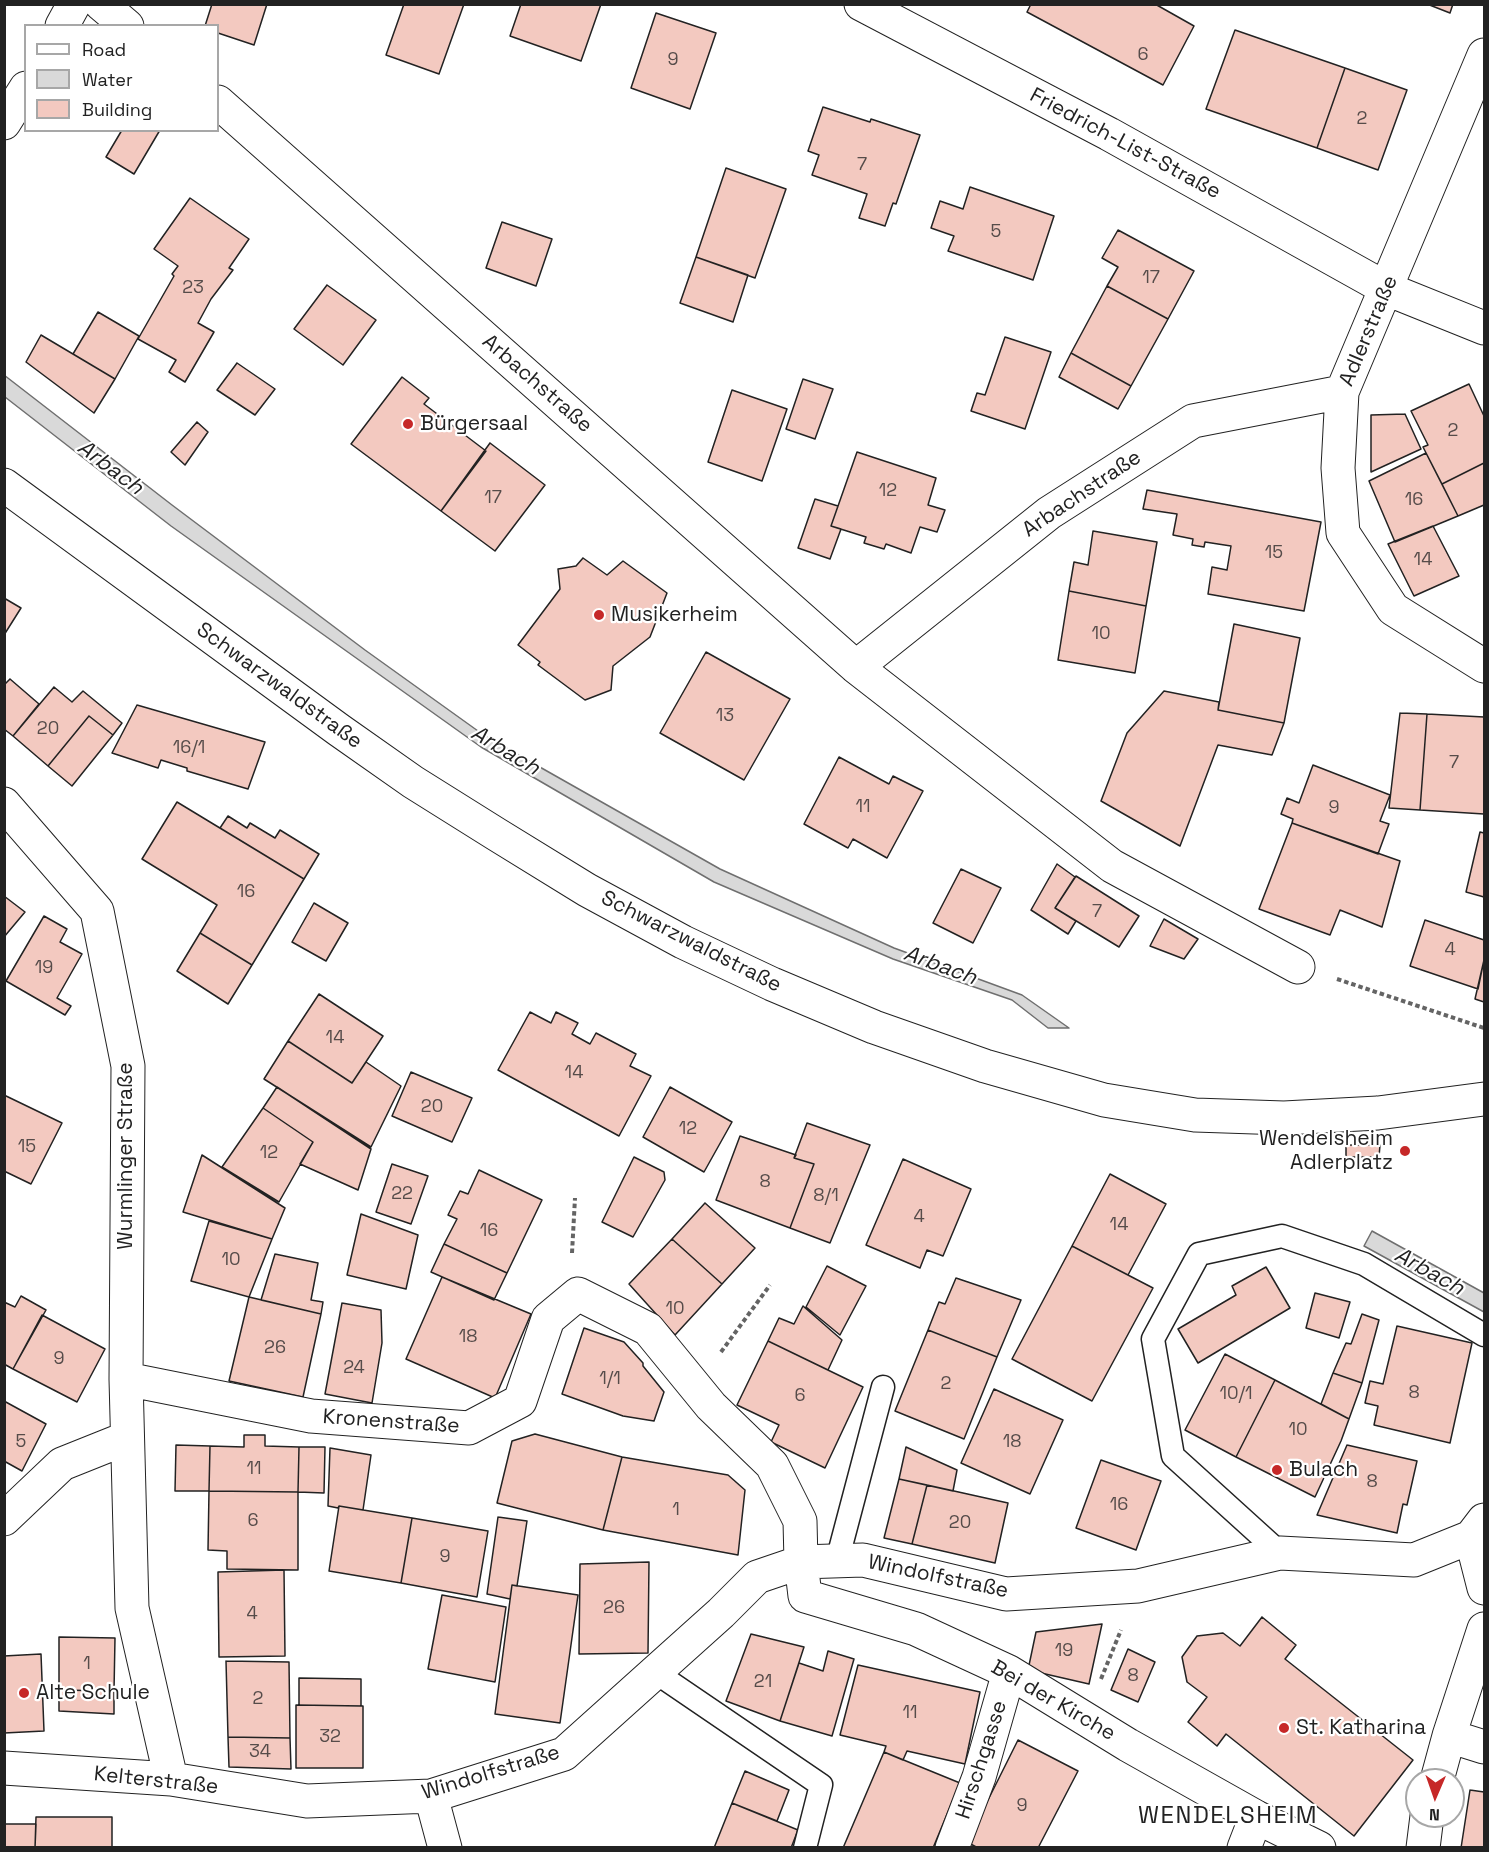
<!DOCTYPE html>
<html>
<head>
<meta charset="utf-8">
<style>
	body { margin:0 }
	#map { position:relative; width:1489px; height:1852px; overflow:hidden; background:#fff; font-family:"Space Grotesk",sans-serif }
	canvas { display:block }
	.frame { position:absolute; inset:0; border:6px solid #222; pointer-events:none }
	.legend { position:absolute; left:24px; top:24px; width:195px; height:108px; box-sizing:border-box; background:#fff; border:2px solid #a7a7a7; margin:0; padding:8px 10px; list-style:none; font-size:18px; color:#222 }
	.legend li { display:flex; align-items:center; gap:12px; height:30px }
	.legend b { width:30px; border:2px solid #a7a7a7 }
	.north { position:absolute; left:1405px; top:1768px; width:60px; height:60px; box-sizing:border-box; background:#fff; border:2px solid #a7a7a7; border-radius:50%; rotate:182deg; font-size:16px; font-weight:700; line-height:24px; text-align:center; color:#222 }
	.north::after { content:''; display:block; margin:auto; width:21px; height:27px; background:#c62828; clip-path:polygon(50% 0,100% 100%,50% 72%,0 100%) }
</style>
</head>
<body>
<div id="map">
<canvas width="1489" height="1852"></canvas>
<div class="frame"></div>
<ul class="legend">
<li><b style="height:8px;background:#fff"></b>Road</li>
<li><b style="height:16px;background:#d9d9d9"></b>Water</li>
<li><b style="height:16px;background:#f3c9c0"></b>Building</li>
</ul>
<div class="north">N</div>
</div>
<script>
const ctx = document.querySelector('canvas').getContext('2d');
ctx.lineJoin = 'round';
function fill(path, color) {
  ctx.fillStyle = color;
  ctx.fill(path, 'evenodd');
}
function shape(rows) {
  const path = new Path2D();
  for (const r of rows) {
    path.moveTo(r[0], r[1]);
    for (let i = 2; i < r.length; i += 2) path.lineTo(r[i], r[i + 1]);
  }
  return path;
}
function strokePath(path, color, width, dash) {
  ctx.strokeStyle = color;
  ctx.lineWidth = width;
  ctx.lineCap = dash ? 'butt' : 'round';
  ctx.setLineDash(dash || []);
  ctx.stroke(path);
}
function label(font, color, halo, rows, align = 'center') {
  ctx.font = font + ' "Space Grotesk",sans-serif';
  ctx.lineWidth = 4.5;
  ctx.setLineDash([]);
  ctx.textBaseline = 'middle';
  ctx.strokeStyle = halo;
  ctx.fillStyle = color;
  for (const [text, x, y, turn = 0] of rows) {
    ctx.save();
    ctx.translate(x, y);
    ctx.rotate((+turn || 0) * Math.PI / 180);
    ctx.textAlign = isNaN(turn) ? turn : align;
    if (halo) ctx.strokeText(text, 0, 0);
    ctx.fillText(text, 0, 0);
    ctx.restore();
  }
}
const water = shape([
	[4,375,172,505,365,650,485,736,720,869,894,948,1022,995,1069,1028,1048,1028,1012,1000,893,959,714,882,481,747,171,526,5,397,4,375],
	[1372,1231,1484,1293,1484,1312,1364,1246,1372,1231]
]);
fill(water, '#d9d9d9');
strokePath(water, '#6f6f6f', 1.5);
const building = shape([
	[212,4,267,4,254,45,218,33,218,26,205,26,212,4],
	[404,4,464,4,439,74,386,55,404,4],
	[521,4,601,4,581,61,510,36,521,4],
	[1031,4,1155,4,1194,26,1163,85,1027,12,1031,4],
	[1427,4,1453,4,1450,13,1427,4],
	[656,13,716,33,690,109,631,88,656,13],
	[1235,30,1345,68,1317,148,1206,109,1235,30],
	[1345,68,1407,90,1378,170,1317,148,1345,68],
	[823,107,870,122,871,119,920,135,896,204,893,203,885,226,859,218,867,194,812,175,819,155,808,151,823,107],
	[122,130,160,130,134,174,106,157,122,130],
	[726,168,786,189,755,278,696,257,726,168],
	[970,187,1054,216,1033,280,948,251,954,236,931,228,940,201,963,209,970,187],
	[190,198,249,239,229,268,233,270,211,299,198,323,214,332,185,382,169,372,176,360,138,339,174,276,172,274,178,266,154,249,190,198],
	[502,222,552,239,536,286,486,268,502,222],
	[1118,230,1194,271,1168,319,1107,286,1118,267,1102,258,1118,230],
	[696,257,748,275,733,322,680,303,696,257],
	[327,285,376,320,343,365,294,329,327,285],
	[1107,286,1168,319,1131,386,1071,353,1107,286],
	[98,312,139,336,115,379,73,354,98,312],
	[41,335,115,379,94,413,26,362,41,335],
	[1005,337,1051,352,1025,429,971,411,977,393,985,395,1005,337],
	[1071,353,1131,386,1118,409,1059,377,1071,353],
	[237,363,275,389,255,415,217,390,237,363],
	[402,377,429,398,424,404,486,451,441,511,351,444,402,377],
	[803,379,833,389,815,439,786,429,803,379],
	[1469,384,1484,416,1484,463,1442,484,1423,447,1428,445,1411,411,1469,384],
	[732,390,787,409,762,481,708,462,732,390],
	[1405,414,1421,449,1371,472,1371,415,1405,414],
	[197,422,208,432,185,465,171,452,197,422],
	[490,443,545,485,495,551,441,511,490,443],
	[857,452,936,478,928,505,945,510,937,532,920,527,911,553,886,544,884,549,864,543,866,537,831,526,857,452],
	[1426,453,1458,516,1395,542,1369,481,1426,453],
	[1484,463,1484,505,1458,516,1442,484,1484,463],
	[1147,490,1321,522,1304,611,1208,594,1212,567,1227,570,1231,546,1205,542,1204,547,1192,545,1193,539,1173,535,1177,514,1143,509,1147,490],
	[815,499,838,506,831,526,841,529,830,559,798,548,815,499],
	[1433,526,1459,576,1414,596,1388,544,1433,526],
	[1093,531,1157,542,1146,606,1069,591,1074,562,1088,565,1093,531],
	[583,558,607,575,623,561,667,593,650,637,613,666,611,690,585,700,538,665,540,662,518,645,560,589,558,569,576,566,583,558],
	[1069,591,1146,606,1135,673,1058,660,1069,591],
	[4,598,21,608,4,635,4,598],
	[1234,624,1300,638,1284,723,1218,710,1234,624],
	[706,652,790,699,744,780,660,733,706,652],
	[10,679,39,704,13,736,4,729,4,685,10,679],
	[54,687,72,702,83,691,122,723,113,735,89,716,48,766,13,736,54,687],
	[1164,691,1219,702,1218,710,1284,723,1272,755,1218,745,1180,846,1101,801,1127,733,1164,691],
	[137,705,265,742,248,789,187,771,187,768,161,760,158,768,112,753,137,705],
	[1400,713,1427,714,1420,810,1389,808,1400,713],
	[1427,714,1484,717,1484,814,1420,810,1427,714],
	[89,716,113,735,72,786,48,766,89,716],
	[839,757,889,784,893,776,923,791,887,858,853,839,848,848,804,824,839,757],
	[1313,765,1390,795,1380,821,1389,824,1378,854,1292,823,1293,819,1281,814,1287,798,1299,803,1313,765],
	[177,802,304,879,252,965,200,933,217,905,142,859,177,802],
	[228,816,247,828,250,823,275,838,280,830,319,854,304,879,220,828,228,816],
	[1292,823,1400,861,1382,927,1340,910,1330,935,1259,909,1292,823],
	[1480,832,1484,833,1484,897,1466,892,1480,832],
	[1057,864,1075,877,1055,908,1076,921,1068,934,1031,910,1057,864],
	[961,869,1001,888,973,943,933,923,961,869],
	[1076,876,1139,916,1119,947,1055,908,1076,876],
	[4,896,25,912,4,937,4,896],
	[314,903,348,923,326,961,292,942,314,903],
	[44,916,67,929,60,942,82,954,57,998,71,1006,65,1015,6,981,44,916],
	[1164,919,1198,939,1184,959,1150,946,1164,919],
	[1425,920,1484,940,1484,960,1478,989,1410,966,1425,920],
	[200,933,252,965,228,1004,177,971,200,933],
	[1484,960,1484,1002,1475,999,1484,960],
	[319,994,383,1036,352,1083,288,1041,319,994],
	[530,1012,551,1023,556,1012,578,1023,572,1034,590,1044,596,1033,636,1054,630,1066,651,1076,619,1136,498,1070,530,1012],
	[288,1041,352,1083,366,1062,401,1086,371,1147,264,1079,288,1041],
	[411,1072,472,1098,452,1142,392,1116,411,1072],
	[277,1087,371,1149,358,1190,300,1164,313,1142,263,1108,277,1087],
	[670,1087,732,1122,704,1172,643,1137,670,1087],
	[4,1095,62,1123,31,1184,4,1171,4,1095],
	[263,1108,313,1142,279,1202,222,1167,263,1108],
	[807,1123,870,1145,830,1243,790,1228,814,1164,794,1158,807,1123],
	[740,1136,796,1155,794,1158,814,1164,790,1228,716,1200,740,1136],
	[1346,1145,1380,1145,1379,1157,1346,1157,1346,1145],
	[202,1155,285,1208,272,1239,183,1212,202,1155],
	[634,1157,664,1172,665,1180,633,1237,602,1222,634,1157],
	[903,1159,971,1189,943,1256,927,1250,920,1268,866,1245,903,1159],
	[392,1164,428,1176,411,1224,376,1212,392,1164],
	[479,1170,542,1200,507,1273,444,1244,457,1219,448,1215,460,1191,468,1194,479,1170],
	[1110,1174,1166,1204,1128,1275,1072,1246,1110,1174],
	[705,1203,755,1248,722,1284,672,1239,705,1203],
	[361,1214,418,1235,406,1289,347,1275,361,1214],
	[209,1221,272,1239,249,1297,191,1281,209,1221],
	[672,1239,722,1284,675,1335,629,1284,672,1239],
	[444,1244,507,1273,494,1300,431,1272,444,1244],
	[1072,1246,1153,1288,1092,1401,1012,1359,1072,1246],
	[275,1254,318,1263,311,1300,323,1302,321,1314,261,1300,275,1254],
	[827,1266,866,1286,840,1335,806,1307,827,1266],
	[1266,1267,1290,1308,1198,1363,1178,1329,1236,1295,1232,1286,1266,1267],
	[442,1277,531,1314,495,1398,406,1359,442,1277],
	[956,1278,1021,1300,997,1357,928,1330,939,1302,945,1304,956,1278],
	[1315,1293,1350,1302,1339,1338,1306,1328,1315,1293],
	[21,1296,46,1310,13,1369,4,1364,4,1302,15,1307,21,1296],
	[249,1297,321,1314,303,1397,229,1381,249,1297],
	[342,1303,381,1310,382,1343,372,1403,325,1394,342,1303],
	[803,1306,842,1340,828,1370,768,1341,779,1318,794,1324,803,1306],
	[1362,1314,1379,1320,1362,1383,1333,1373,1346,1343,1351,1344,1362,1314],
	[42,1315,105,1349,77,1402,13,1369,42,1315],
	[1397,1326,1472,1343,1450,1443,1374,1425,1378,1406,1365,1403,1370,1381,1383,1384,1397,1326],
	[584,1328,624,1342,643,1363,643,1366,664,1392,654,1421,623,1416,562,1394,584,1328],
	[928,1330,997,1357,964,1439,895,1411,928,1330],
	[768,1341,863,1387,825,1468,771,1442,779,1425,737,1405,768,1341],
	[1225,1354,1275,1380,1236,1457,1185,1430,1225,1354],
	[1333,1373,1362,1383,1349,1419,1321,1404,1333,1373],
	[1275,1380,1349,1419,1341,1441,1315,1497,1236,1457,1275,1380],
	[994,1389,1063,1420,1030,1494,961,1463,994,1389],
	[4,1401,46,1424,22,1471,4,1461,4,1401],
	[535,1434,622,1457,603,1530,497,1503,512,1441,535,1434],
	[244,1435,265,1435,265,1446,299,1447,298,1492,209,1491,210,1446,244,1447,244,1435],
	[176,1445,210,1446,209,1491,175,1491,176,1445],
	[1347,1445,1417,1461,1407,1505,1403,1504,1397,1533,1317,1515,1347,1445],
	[299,1447,325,1447,324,1493,298,1492,299,1447],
	[906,1447,957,1470,953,1491,899,1479,906,1447],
	[330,1448,371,1455,363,1510,339,1506,338,1508,328,1506,330,1448],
	[622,1457,728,1475,745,1490,738,1555,603,1530,622,1457],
	[1101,1460,1161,1481,1136,1550,1076,1528,1101,1460],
	[899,1479,927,1485,912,1544,884,1538,899,1479],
	[927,1485,1008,1503,995,1563,912,1544,927,1485],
	[209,1491,298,1492,298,1570,227,1569,227,1551,208,1550,209,1491],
	[339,1506,412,1518,401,1583,329,1571,339,1506],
	[498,1517,527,1521,517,1586,512,1585,510,1599,487,1594,498,1517],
	[412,1518,488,1531,477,1597,401,1583,412,1518],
	[649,1562,648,1653,579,1654,580,1564,649,1562],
	[284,1570,285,1656,219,1657,218,1572,284,1570],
	[512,1585,578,1595,560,1723,495,1714,512,1585],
	[442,1595,506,1607,495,1682,428,1669,442,1595],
	[1262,1617,1296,1645,1285,1659,1413,1760,1354,1836,1226,1734,1217,1746,1188,1722,1207,1697,1187,1682,1182,1657,1197,1636,1223,1633,1240,1646,1262,1617],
	[1102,1624,1089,1684,1028,1670,1036,1632,1102,1624],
	[751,1634,804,1647,780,1721,726,1701,751,1634],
	[59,1637,115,1638,114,1691,59,1690,59,1637],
	[1128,1649,1155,1662,1138,1702,1111,1690,1128,1649],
	[828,1651,854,1659,832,1736,780,1721,799,1663,823,1671,828,1651],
	[41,1654,44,1731,4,1733,4,1656,41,1654],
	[226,1661,289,1662,290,1738,228,1737,226,1661],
	[858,1665,980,1692,965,1764,907,1751,903,1760,884,1752,886,1746,840,1735,858,1665],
	[299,1678,361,1679,361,1706,299,1705,299,1678],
	[59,1690,114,1691,114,1714,59,1711,59,1690],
	[296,1705,363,1706,363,1768,296,1768,296,1705],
	[228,1737,290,1738,291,1769,229,1767,228,1737],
	[1018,1740,1078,1771,1038,1848,978,1848,967,1842,1018,1740],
	[884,1752,960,1783,933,1848,843,1848,884,1752],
	[745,1771,789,1790,777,1821,732,1803,745,1771],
	[1470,1790,1484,1792,1484,1848,1461,1848,1470,1790],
	[732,1803,798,1830,791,1848,714,1848,732,1803],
	[36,1817,112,1817,112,1848,35,1848,36,1817],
	[4,1824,36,1824,35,1848,4,1848,4,1824]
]);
fill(building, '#f3c9c0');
strokePath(building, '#222', 1.5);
const service = shape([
	[1280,1553,1173,1456,1153,1339,1199,1254,1282,1236,1364,1264,1484,1335],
	[837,1561,883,1387],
	[655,1672,821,1785,805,1848]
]);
const minor = shape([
	[101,4,127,26],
	[861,4,1109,134,1387,289,1484,328],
	[62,26,74,4],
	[1484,55,1342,392,1338,468,1343,533,1393,609,1484,666],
	[218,102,856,667,1112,866,1298,967],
	[4,123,26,88],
	[856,667,1049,513,1193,421,1342,392],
	[4,804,97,911,128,1066,126,1379,132,1608,171,1779],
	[126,1379,311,1416,469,1428,520,1401,548,1319,578,1294,648,1329,711,1406,772,1465,800,1521,801,1562,805,1596,916,1629,1009,1672,1128,1745,1256,1817,1319,1848],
	[4,1519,62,1464,127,1438],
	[1471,1537,1484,1588],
	[1449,1736,1484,1747],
	[4,1768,171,1779,307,1801,431,1796,564,1754,721,1613,757,1577,801,1562,863,1560,1006,1594,1138,1586,1280,1553,1414,1560,1471,1537,1484,1520],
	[1437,1780,1449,1736,1484,1629],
	[431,1796,445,1848],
	[952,1848,979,1777,1009,1672],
	[1244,1848,1256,1817],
	[1423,1848,1427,1816]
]);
const tertiary = shape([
	[4,485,339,730,413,782,496,834,587,890,683,942,772,984,874,1027,985,1066,1104,1100,1195,1115,1284,1118,1378,1113,1484,1099]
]);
strokePath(service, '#222', 25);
strokePath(minor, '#222', 35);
strokePath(tertiary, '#222', 35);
strokePath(shape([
	[1337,979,1484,1028],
	[572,1253,575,1198],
	[721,1352,770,1285],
	[1101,1679,1121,1630]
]), '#646464', 4, [4.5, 3]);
strokePath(service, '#fff', 22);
strokePath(minor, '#fff', 33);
strokePath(tertiary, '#fff', 33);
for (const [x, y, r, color] of [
	[408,424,6,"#c62828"],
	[599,615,6,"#c62828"],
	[1405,1151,6,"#c62828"],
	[1277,1470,6,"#c62828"],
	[24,1693,6,"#c62828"],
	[1284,1728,6,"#c62828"]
]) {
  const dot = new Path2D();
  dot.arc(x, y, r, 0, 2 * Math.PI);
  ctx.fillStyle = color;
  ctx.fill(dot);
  strokePath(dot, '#fff', 2);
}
label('18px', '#564c4a', null, [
	["6",1143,55],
	["9",673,60],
	["2",1362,119],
	["7",862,165],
	["5",996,232],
	["17",1151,278],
	["23",193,288],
	["2",1453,431],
	["12",888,491],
	["17",493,498],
	["16",1414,500],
	["15",1274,553],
	["14",1423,560],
	["10",1101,634],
	["13",725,716],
	["20",48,729],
	["16/1",189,748],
	["7",1454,763],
	["11",863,807],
	["9",1334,808],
	["16",246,892],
	["7",1097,912],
	["4",1450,950],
	["19",44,968],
	["14",335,1038],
	["14",574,1073],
	["20",432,1107],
	["12",688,1129],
	["15",27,1147],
	["12",269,1153],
	["8",765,1182],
	["22",402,1194],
	["8/1",826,1196],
	["4",919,1217],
	["14",1119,1225],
	["16",489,1231],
	["10",231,1260],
	["10",675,1309],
	["18",468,1337],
	["26",275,1348],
	["9",59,1359],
	["24",354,1368],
	["1/1",610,1379],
	["2",946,1384],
	["8",1414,1393],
	["10/1",1236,1394],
	["6",800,1396],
	["10",1298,1430],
	["5",21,1442],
	["18",1012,1442],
	["11",254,1469],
	["8",1372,1482],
	["16",1119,1505],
	["1",676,1510],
	["6",253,1521],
	["20",960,1523],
	["9",445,1557],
	["26",614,1608],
	["4",252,1614],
	["19",1064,1651],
	["1",87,1664],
	["8",1133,1676],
	["21",763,1682],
	["2",258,1699],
	["11",910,1713],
	["32",330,1737],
	["34",260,1752],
	["9",1022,1806]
]);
label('21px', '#222', '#fff', [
	["Friedrich-List-Straße",1125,144,28],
	["Adlerstraße",1369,331,-67],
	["Arbachstraße",537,384,41],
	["Arbachstraße",1082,494,-34],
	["Schwarzwaldstraße",279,686,36],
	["Schwarzwaldstraße",691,942,27],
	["Wurmlinger Straße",126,1156,-90],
	["Kronenstraße",391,1422,4],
	["Windolfstraße",938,1577,12],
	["Bei der Kirche",1053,1701,30],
	["Hirschgasse",982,1760,-72],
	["Windolfstraße",491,1773,-17],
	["Kelterstraße",156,1781,6]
]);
label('21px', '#222', '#fff', [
	["Bürgersaal",420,424],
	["Musikerheim",611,615],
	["Wendelsheim",1393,1139,"right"],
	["Adlerplatz",1393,1163,"right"],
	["Bulach",1289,1470],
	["Alte Schule",36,1693],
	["St. Katharina",1296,1728]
], 'left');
label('italic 22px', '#222', '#fff', [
	["Arbach",110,468,37],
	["Arbach",505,751,31],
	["Arbach",940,966,20],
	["Arbach",1429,1272,29]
]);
ctx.letterSpacing = '1.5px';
label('24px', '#222', '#fff', [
	["WENDELSHEIM",1228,1816]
]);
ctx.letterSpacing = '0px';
</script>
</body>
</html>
